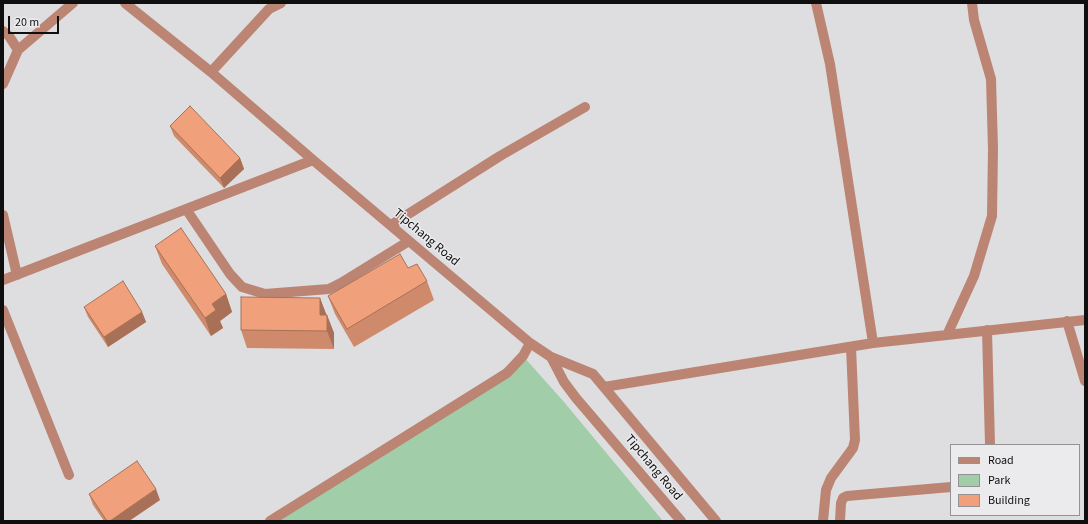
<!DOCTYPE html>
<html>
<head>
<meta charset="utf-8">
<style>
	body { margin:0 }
	#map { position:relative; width:1088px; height:524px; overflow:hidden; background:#dedee0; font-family:"Source Sans 3",sans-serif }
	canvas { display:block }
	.frame { position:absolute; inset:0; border:4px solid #0f0f10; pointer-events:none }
	.legend { position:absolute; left:950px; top:444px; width:130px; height:72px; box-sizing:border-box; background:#ebebee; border:1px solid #939395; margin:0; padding:5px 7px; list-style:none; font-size:12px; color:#0f0f10 }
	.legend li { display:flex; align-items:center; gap:8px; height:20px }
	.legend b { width:20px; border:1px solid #939395 }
	.scale { position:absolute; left:8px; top:16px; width:51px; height:18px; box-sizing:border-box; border:2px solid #0f0f10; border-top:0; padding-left:5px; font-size:12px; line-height:14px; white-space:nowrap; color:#0f0f10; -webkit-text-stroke:3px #ebebee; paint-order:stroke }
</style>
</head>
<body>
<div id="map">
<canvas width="1088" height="524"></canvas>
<div class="frame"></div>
<ul class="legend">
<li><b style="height:5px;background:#bc8472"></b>Road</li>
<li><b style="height:11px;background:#a2cda9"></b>Park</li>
<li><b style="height:11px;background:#f0a17c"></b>Building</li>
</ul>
<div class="scale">20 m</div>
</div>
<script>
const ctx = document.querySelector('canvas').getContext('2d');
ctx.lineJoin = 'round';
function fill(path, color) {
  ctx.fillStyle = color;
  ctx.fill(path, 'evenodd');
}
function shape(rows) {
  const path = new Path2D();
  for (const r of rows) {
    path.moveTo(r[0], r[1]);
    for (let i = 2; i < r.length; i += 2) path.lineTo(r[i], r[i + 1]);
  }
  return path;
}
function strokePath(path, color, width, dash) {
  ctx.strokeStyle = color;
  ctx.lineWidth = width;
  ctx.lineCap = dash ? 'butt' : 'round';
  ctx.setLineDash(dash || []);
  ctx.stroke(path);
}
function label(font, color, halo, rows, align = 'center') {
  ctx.font = font + ' "Source Sans 3",sans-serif';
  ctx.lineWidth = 3;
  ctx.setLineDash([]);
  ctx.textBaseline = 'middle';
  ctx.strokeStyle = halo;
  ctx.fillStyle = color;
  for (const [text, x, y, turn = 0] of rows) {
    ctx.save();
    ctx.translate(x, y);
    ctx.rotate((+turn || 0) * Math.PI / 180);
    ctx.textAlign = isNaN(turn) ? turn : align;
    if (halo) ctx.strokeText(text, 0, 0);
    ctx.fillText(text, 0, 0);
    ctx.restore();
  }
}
fill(shape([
	[523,356,564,402,663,521,279,521]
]), '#a2cda9');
strokePath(shape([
	[125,3,211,72,313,160,530,343,551,357,564,382,576,398,681,521],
	[816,3,830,64,873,343],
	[3,31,9,36,18,50],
	[211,72,269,9,281,3],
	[3,84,18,50,73,3],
	[186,209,230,274,242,287,265,294,329,289,341,283,409,241],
	[3,215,17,275],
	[391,225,500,156,585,107],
	[3,280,313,160],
	[3,310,69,475],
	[1067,321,1085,381],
	[987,330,990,445],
	[947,335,974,276,992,216,993,149,991,79,974,20,972,3],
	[551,357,593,374,716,521],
	[604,387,873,343,1085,320],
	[270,521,507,373,523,356,530,343],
	[823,521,826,490,831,478,853,448,855,440,851,347],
	[840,521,841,503,843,498,847,496,951,487]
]), '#bc8472', 10);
fill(shape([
	[170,126,240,158,244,169,224,188,174,136],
	[155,246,226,294,232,312,220,321,223,328,211,336,162,264],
	[408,268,427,281,434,300,354,347,335,314,328,296],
	[320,298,326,315,327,315,334,333,334,349,247,348,241,330],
	[84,307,142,312,146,322,108,347,88,317],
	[89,494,160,500,129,521,104,521,93,505]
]), '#ce8a6b');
fill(shape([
	[240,158,244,169,224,188,220,178],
	[226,294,232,312,220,321,223,328,211,336,205,318,212,304],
	[320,298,327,316,320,315],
	[142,312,146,322,108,347,104,337],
	[327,315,334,333,334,349,327,331],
	[156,489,160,500,129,521,110,521]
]), '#a87157');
const building = shape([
	[190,106,240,158,220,178,170,126,190,106],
	[181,228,226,294,212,304,216,310,205,318,155,246,181,228],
	[400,254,408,268,417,264,427,281,347,329,328,296,400,254],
	[123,281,142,312,104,337,84,307,123,281],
	[241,297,320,298,320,315,327,315,327,331,241,330,241,297],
	[137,461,156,489,110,521,107,521,89,494,137,461]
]);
fill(building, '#f0a17c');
strokePath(building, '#a87157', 1);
label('13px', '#0f0f10', '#ebebee', [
	["Tipchang Road",426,238,40],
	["Tipchang Road",653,468,50]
]);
</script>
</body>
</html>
